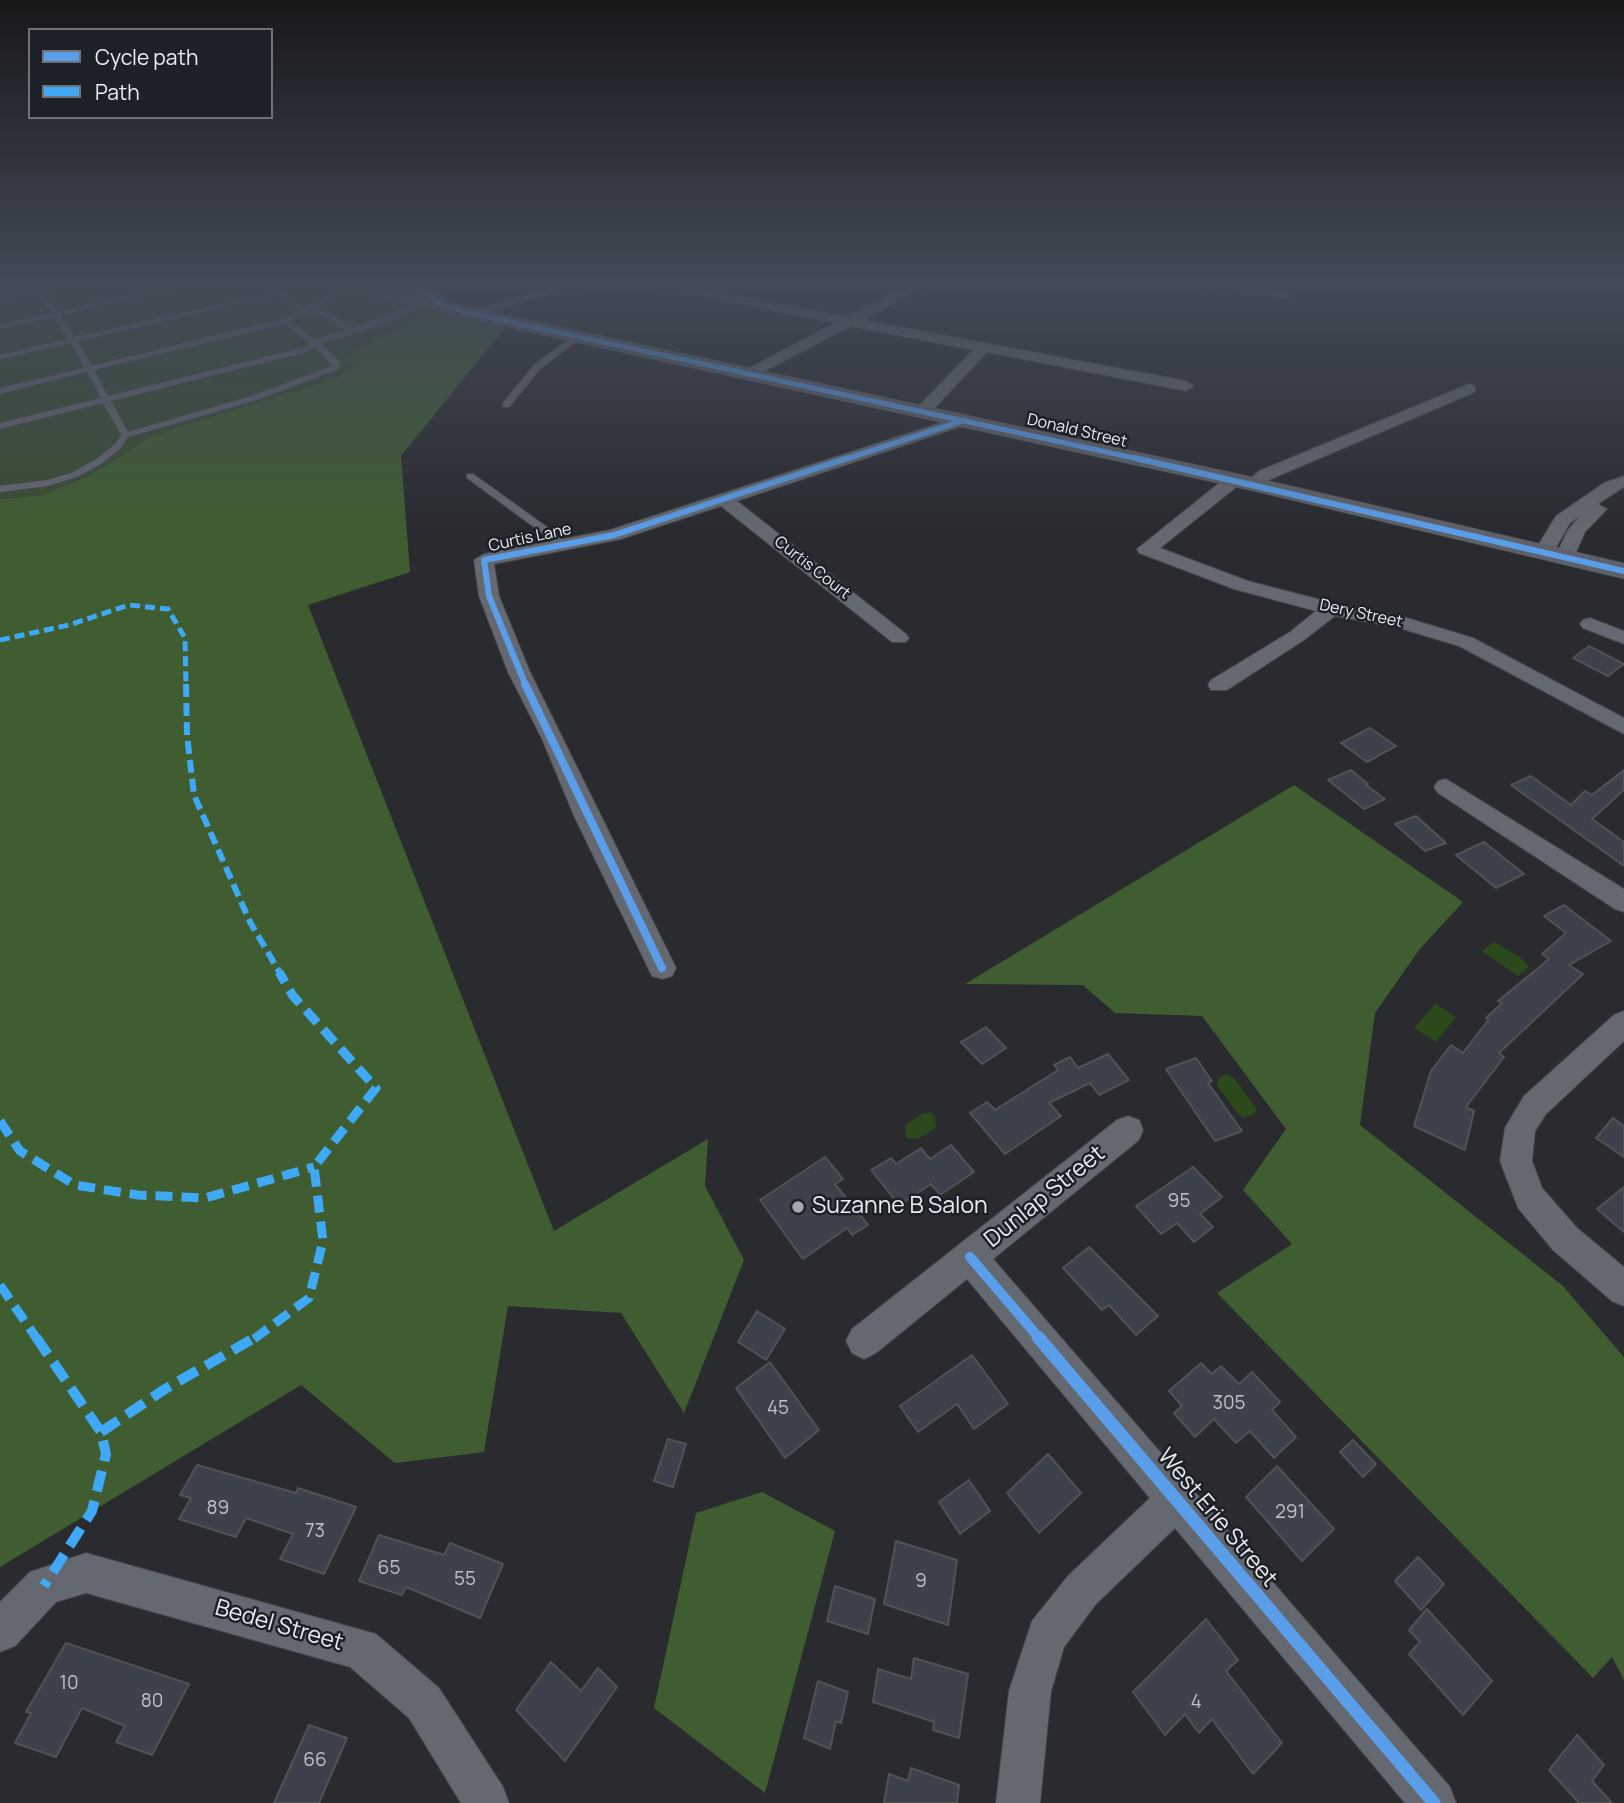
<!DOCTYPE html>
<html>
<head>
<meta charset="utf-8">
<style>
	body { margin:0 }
	#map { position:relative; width:1624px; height:1803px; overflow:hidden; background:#292b2f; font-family:Manrope,sans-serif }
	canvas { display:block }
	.legend { position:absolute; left:28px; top:28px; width:245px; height:91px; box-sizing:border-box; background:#1d2027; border:2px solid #6f7277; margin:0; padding:9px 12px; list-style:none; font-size:21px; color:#eaecf0 }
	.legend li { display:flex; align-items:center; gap:14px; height:35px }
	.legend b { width:35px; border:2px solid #6f7277 }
</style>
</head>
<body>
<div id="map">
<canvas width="1624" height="1803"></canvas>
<ul class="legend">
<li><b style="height:9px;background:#5a9eea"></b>Cycle path</li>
<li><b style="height:9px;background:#3fa9f5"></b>Path</li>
</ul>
</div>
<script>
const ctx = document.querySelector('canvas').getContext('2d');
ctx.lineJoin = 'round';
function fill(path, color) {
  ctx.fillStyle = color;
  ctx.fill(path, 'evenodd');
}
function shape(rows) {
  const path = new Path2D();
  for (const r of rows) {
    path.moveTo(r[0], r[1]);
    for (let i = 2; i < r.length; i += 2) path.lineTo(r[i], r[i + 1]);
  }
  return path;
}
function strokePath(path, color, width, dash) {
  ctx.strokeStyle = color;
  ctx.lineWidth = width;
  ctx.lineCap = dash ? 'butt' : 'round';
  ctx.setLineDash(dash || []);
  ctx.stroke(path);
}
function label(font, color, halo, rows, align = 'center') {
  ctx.font = font + ' Manrope,sans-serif';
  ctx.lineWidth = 5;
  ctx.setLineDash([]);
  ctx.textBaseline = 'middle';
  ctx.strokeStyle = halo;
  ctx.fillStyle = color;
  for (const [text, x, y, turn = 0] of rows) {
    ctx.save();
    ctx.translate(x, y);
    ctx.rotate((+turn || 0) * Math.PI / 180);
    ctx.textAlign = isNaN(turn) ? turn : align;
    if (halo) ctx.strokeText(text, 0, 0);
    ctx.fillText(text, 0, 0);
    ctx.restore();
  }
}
fill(shape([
	[0,281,302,281,431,310,347,356,353,367,336,378,179,426,147,439,92,474,42,495,0,499]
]), '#394e31');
fill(shape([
	[431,310,506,326,401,456,410,572,308,605,554,1231,708,1139,705,1186,744,1260,684,1413,621,1313,508,1306,484,1452,395,1463,301,1385,0,1567,0,499,42,495,92,474,147,439,179,426,336,378,353,367,346,356],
	[1294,785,1463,902,1419,950,1375,1013,1360,1125,1563,1286,1624,1357,1624,1680,1612,1657,1593,1678,1217,1293,1292,1244,1243,1190,1286,1129,1202,1016,1115,1013,1083,985,965,984],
	[762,1492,835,1531,765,1793,654,1708,696,1513]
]), '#3f5d31');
fill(shape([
	[1494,942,1521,958,1529,967,1518,976,1482,951],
	[1435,1004,1456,1017,1436,1042,1414,1028],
	[1226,1074,1234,1078,1256,1108,1255,1113,1245,1118,1239,1115,1217,1085,1219,1078],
	[923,1113,931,1113,935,1116,936,1128,918,1139,906,1138,905,1125]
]), '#2b491a');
const building = shape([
	[1589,646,1624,664,1608,676,1573,658,1589,646],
	[1370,728,1396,746,1367,762,1341,743,1370,728],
	[1351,770,1368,784,1366,785,1385,799,1364,809,1328,780,1351,770],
	[1624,770,1624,790,1592,819,1624,842,1624,866,1511,785,1531,776,1571,805,1585,791,1592,795,1624,770],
	[1416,816,1446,843,1425,851,1395,824,1416,816],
	[1484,842,1524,874,1496,888,1456,855,1484,842],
	[1564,905,1611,941,1569,965,1583,974,1499,1053,1504,1057,1466,1107,1474,1111,1465,1150,1414,1126,1431,1071,1451,1045,1463,1053,1489,1019,1486,1018,1502,1003,1498,1001,1549,959,1542,954,1566,933,1544,916,1564,905],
	[986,1027,1006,1048,982,1064,961,1042,986,1027],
	[1108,1054,1129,1080,1099,1095,1090,1083,1049,1103,1061,1116,1005,1154,970,1113,987,1102,995,1110,1058,1070,1054,1065,1070,1057,1078,1068,1108,1054],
	[1196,1058,1212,1081,1208,1083,1242,1131,1215,1141,1166,1069,1196,1058],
	[1613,1118,1624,1126,1624,1157,1596,1138,1613,1118],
	[951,1145,974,1172,940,1195,931,1184,899,1205,871,1170,891,1158,896,1164,921,1148,930,1159,951,1145],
	[825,1157,843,1179,835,1184,868,1225,852,1235,847,1228,803,1259,760,1200,825,1157],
	[1193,1167,1222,1197,1200,1214,1213,1227,1194,1242,1177,1223,1161,1234,1136,1206,1193,1167],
	[1624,1187,1624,1232,1597,1209,1624,1187],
	[1089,1247,1158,1316,1136,1335,1109,1305,1102,1310,1063,1268,1089,1247],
	[757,1311,785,1329,766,1360,738,1342,757,1311],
	[972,1355,1008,1404,974,1429,957,1404,918,1432,900,1406,972,1355],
	[770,1362,819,1430,785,1458,736,1388,770,1362],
	[1201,1363,1212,1374,1221,1366,1239,1384,1252,1372,1280,1402,1272,1410,1296,1437,1274,1458,1250,1431,1236,1443,1214,1419,1195,1437,1174,1413,1182,1406,1169,1391,1201,1363],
	[668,1439,686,1444,673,1487,654,1481,668,1439],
	[1353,1440,1376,1464,1363,1477,1340,1452,1353,1440],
	[1048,1454,1081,1493,1039,1533,1007,1493,1048,1454],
	[197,1465,296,1493,298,1488,356,1507,324,1574,280,1559,293,1534,246,1518,236,1537,179,1519,191,1498,180,1495,197,1465],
	[1277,1466,1334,1529,1302,1561,1246,1497,1277,1466],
	[969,1480,990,1511,960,1534,939,1502,969,1480],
	[379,1535,444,1555,450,1543,503,1564,480,1618,406,1587,402,1595,359,1581,379,1535],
	[896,1541,957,1560,948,1625,884,1604,896,1541],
	[1418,1557,1444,1584,1421,1610,1395,1581,1418,1557],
	[835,1586,875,1599,868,1634,827,1621,835,1586],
	[1427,1609,1492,1681,1463,1715,1409,1654,1420,1642,1409,1630,1427,1609],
	[1206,1619,1238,1660,1226,1671,1282,1743,1253,1774,1212,1719,1199,1733,1185,1714,1165,1735,1133,1692,1206,1619],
	[66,1643,189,1684,152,1755,116,1742,125,1726,82,1708,56,1757,15,1743,31,1713,26,1712,66,1643],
	[914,1658,968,1674,959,1738,933,1730,934,1722,873,1702,878,1669,911,1679,914,1658],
	[551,1662,581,1691,598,1668,617,1687,565,1761,516,1710,551,1662],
	[818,1681,848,1692,841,1723,836,1721,830,1749,804,1738,818,1681],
	[309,1725,347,1738,319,1803,274,1803,309,1725],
	[1577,1735,1604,1765,1592,1781,1612,1803,1579,1803,1549,1770,1577,1735],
	[911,1768,959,1785,957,1803,884,1803,889,1774,908,1781,911,1768]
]);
fill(building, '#3c414c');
strokePath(building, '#505254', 2);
const lane = shape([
	[30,281,37,281,41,287,70,281,84,281,44,291,58,311,194,281,208,281,61,315,75,337,275,292,275,289,252,281,264,281,282,286,282,292,303,308,344,285,350,285,350,289,312,309,327,312,354,328,423,301,430,303,377,327,320,343,340,362,339,369,254,401,128,437,121,448,101,464,77,477,48,486,0,492,0,486,47,480,71,473,95,460,115,444,121,435,103,403,0,429,0,423,101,398,87,372,0,394,0,388,84,368,71,343,0,359,0,355,68,339,54,317,0,329,0,325,51,313,37,293,0,300,0,296,35,289,30,281],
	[277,295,298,311,282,319,91,366,78,341,277,295],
	[306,313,322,316,346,330,315,339,290,321,306,313],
	[284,324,311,344,301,348,108,396,94,370,284,324],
	[316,347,332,366,248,397,128,432,111,401,307,352,316,347],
	[575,335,582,337,540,369,509,407,503,407,503,403,534,365,575,335],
	[467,474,473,474,568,542,568,546,560,546,467,478,467,474]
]);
const street = shape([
	[575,281,599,281,470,317,463,313,575,281],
	[629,281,659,281,847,317,915,281,933,281,863,320,1186,381,1194,386,1186,391,987,352,929,414,923,416,917,414,917,408,973,350,851,326,749,379,741,374,744,371,835,323,629,281],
	[1187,281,1222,281,1285,291,1292,295,1285,299,1194,285,1187,281],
	[1469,384,1475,386,1475,392,1271,479,1259,488,1247,488,1244,484,1259,471,1469,384],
	[965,415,971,417,971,423,737,501,906,634,909,638,906,642,892,642,721,506,621,539,494,564,499,596,530,672,676,968,672,976,662,979,652,976,575,818,542,739,508,672,479,596,474,560,484,554,610,530,965,415],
	[1234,475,1243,480,1240,484,1160,548,1248,581,1333,603,1407,618,1473,638,1624,718,1624,734,1459,646,1396,627,1335,616,1304,640,1227,690,1211,690,1208,685,1211,680,1290,632,1316,611,1234,589,1139,553,1137,549,1228,476,1234,475],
	[1624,476,1624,487,1598,504,1607,509,1585,532,1572,561,1558,561,1555,557,1568,530,1580,516,1570,523,1551,556,1537,556,1534,552,1556,516,1604,483,1624,476],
	[1590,618,1624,631,1624,644,1583,628,1580,624,1583,620,1590,618],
	[1446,779,1624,889,1624,912,1615,909,1438,793,1434,787,1438,781,1446,779],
	[1624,1011,1624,1041,1546,1114,1535,1131,1532,1161,1542,1188,1577,1228,1624,1267,1624,1306,1612,1301,1553,1250,1518,1208,1500,1161,1505,1128,1524,1096,1614,1015,1624,1011],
	[1128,1116,1139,1120,1143,1130,1139,1140,993,1259,1450,1787,1456,1803,1405,1803,1175,1528,1096,1604,1064,1647,1051,1691,1040,1803,996,1803,1009,1691,1032,1621,1068,1576,1150,1498,967,1279,876,1353,864,1359,852,1353,846,1341,852,1329,1117,1120,1128,1116],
	[86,1553,376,1634,439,1688,503,1787,509,1803,461,1803,409,1718,350,1667,86,1593,56,1602,15,1646,0,1652,0,1602,30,1572,86,1553]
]);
const secondary = shape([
	[314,281,352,281,413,294,398,281,420,281,449,301,474,308,1253,477,1624,563,1624,579,1253,491,323,287,314,281]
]);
strokePath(lane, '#454649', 2);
strokePath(street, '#454649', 2);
strokePath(secondary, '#454649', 1);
fill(lane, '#646870');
fill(street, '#646870');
fill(secondary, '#5e6169');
strokePath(shape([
	[0,640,69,625,129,605,168,609,185,638,186,686]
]), '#3fa9f5', 5, [10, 5]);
strokePath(shape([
	[186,684,187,735,194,795,250,922,280,973]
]), '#3fa9f5', 6, [13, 6]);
strokePath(shape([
	[0,1121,20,1151,75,1185,138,1195,205,1198,314,1167],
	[0,1285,37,1339],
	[254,1339,309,1298,323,1241,314,1167,376,1088,293,996,279,972]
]), '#3fa9f5', 9, [17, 9]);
strokePath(shape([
	[36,1337,101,1432,106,1454,92,1511,44,1586],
	[101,1432,165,1389,256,1337]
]), '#3fa9f5', 10, [21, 10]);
strokePath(shape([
	[407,281,442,305,470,313,1143,460],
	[843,460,965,420]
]), '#5a9eea', 5);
strokePath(shape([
	[1135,458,1624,571],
	[526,686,489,596,484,560,614,535,848,458]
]), '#5a9eea', 6);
strokePath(shape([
	[525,684,662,968]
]), '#5a9eea', 8);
strokePath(shape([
	[970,1257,1040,1339]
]), '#5a9eea', 10);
strokePath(shape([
	[1038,1337,1434,1803]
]), '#5a9eea', 13);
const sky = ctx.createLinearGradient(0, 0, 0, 534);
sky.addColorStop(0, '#17181a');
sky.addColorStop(0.53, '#434a58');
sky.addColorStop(1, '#434a5800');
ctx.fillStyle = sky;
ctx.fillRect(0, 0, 1624, 534);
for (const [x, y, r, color] of [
	[798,1207,7,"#a6a8ac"]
]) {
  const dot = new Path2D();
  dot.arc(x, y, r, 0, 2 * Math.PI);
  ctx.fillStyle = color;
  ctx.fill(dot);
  strokePath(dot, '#1d2027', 2.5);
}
label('16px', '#eaecf0', '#1d2027', [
	["Donald Street",1077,431,13],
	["Curtis Lane",530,538,-12],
	["Curtis Court",812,568,38],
	["Dery Street",1361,614,12]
]);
label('19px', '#bec1c7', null, [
	["95",1179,1202],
	["305",1229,1404],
	["45",778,1409],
	["89",218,1509],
	["291",1290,1513],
	["73",315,1532],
	["65",389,1569],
	["55",465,1580],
	["9",921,1582],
	["10",69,1684],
	["80",152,1702],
	["4",1196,1703],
	["66",315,1761]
]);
label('23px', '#eaecf0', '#1d2027', [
	["Dunlap Street",1045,1197,-39],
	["West Erie Street",1217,1518,50],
	["Bedel Street",279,1626,16]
]);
label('23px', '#eaecf0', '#1d2027', [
	["Suzanne B Salon",812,1207]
], 'left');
</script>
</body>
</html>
